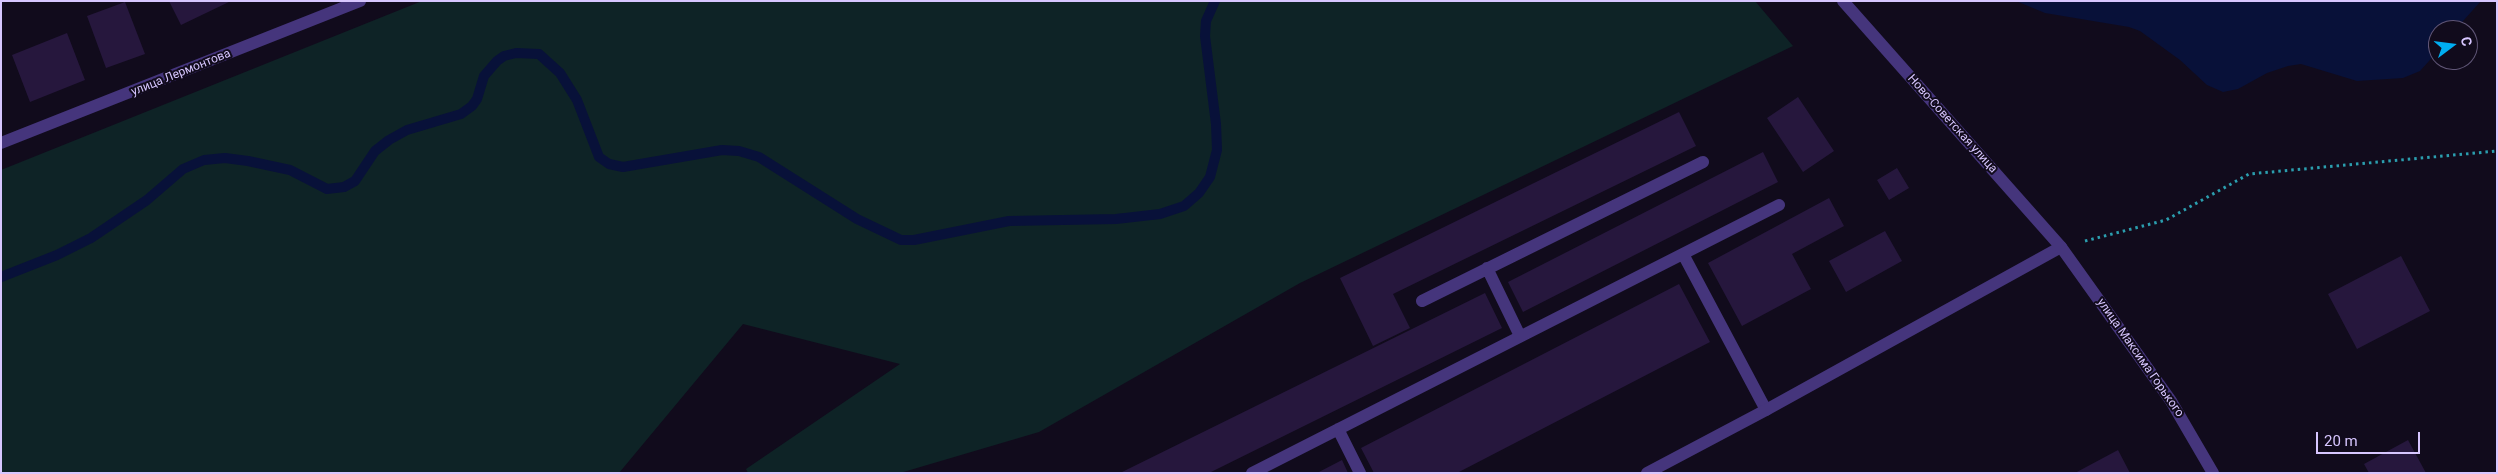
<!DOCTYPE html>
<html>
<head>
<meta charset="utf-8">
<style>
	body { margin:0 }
	#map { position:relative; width:2498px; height:474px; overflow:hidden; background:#110b1c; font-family:Roboto,sans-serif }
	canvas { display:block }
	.frame { position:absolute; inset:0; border:2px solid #d7c6ff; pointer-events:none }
	.north { position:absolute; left:2428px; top:20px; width:50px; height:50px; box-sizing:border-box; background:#110b1c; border:1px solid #605677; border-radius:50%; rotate:75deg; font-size:14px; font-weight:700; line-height:20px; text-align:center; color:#d7c6ff }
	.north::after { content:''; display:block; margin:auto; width:18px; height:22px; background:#00aef1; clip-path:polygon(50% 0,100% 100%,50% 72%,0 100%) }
	.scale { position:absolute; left:2316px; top:432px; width:104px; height:22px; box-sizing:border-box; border:2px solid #d7c6ff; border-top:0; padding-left:6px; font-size:15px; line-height:18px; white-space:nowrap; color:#d7c6ff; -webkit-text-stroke:4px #110b1c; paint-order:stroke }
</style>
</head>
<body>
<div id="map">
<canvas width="2498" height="474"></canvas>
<div class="frame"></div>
<div class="north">С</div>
<div class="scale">20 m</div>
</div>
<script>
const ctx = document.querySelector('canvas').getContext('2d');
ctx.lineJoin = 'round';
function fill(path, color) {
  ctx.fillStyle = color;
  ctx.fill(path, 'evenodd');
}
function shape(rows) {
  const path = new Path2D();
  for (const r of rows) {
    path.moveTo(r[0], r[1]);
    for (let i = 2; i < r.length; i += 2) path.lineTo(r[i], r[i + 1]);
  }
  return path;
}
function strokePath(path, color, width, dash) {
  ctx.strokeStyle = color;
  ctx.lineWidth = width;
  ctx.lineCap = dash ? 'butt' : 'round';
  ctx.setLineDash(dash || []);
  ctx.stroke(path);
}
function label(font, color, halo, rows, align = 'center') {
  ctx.font = font + ' Roboto,sans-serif';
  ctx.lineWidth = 4;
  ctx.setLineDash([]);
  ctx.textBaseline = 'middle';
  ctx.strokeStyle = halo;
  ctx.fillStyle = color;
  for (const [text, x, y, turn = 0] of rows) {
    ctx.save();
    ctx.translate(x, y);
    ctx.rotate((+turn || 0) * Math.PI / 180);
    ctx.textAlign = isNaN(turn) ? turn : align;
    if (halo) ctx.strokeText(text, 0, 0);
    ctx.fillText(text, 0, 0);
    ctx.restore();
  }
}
fill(shape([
	[422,1,1755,1,1793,46,1300,283,1039,432,900,473,748,473,746,469,900,364,743,324,619,473,1,473,1,170]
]), '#0e2326');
fill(shape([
	[2016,1,2481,1,2455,30,2438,30,2438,51,2420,71,2403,78,2357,81,2301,64,2288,66,2267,73,2238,89,2223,92,2207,85,2180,60,2140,31,2129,27,2045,13]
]), '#081139');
strokePath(shape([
	[1,277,57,255,91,238,147,200,183,169,204,160,225,158,248,161,290,170,327,189,344,187,355,181,375,151,389,140,407,130,461,114,472,106,477,99,484,76,497,61,504,56,516,53,539,54,560,73,577,100,599,157,609,164,623,167,722,150,739,151,759,157,857,219,901,240,914,240,1009,221,1116,219,1160,214,1184,206,1199,193,1210,177,1217,150,1216,124,1205,36,1206,21,1215,1]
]), '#081139', 10);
fill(shape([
	[169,1,231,1,181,25],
	[125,2,145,54,106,68,87,16],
	[67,33,85,80,30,102,12,55],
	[1798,97,1834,151,1803,172,1767,118],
	[1679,112,1696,146,1393,294,1410,328,1373,346,1340,278],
	[1763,152,1778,182,1523,312,1508,282],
	[1897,168,1909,188,1889,200,1877,180],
	[1829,198,1844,226,1792,254,1811,289,1742,326,1708,263],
	[1885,231,1902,261,1846,292,1829,261],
	[2401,256,2430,311,2357,349,2328,294],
	[1679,284,1710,342,1457,473,1374,473,1361,448],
	[1485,293,1502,328,1209,473,1120,473],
	[2408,440,2426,473,2369,473,2364,464],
	[2118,450,2130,473,2075,473],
	[1342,460,1348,473,1317,473]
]), '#26173d');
strokePath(shape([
	[2085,241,2166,220,2249,174,2497,151]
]), '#2b9eae', 3, [2.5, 4]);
strokePath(shape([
	[1683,254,1766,410],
	[1487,268,1520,336],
	[1422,301,1703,162],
	[1338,429,1360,473],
	[1252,473,1779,205]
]), '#45357c', 12);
strokePath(shape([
	[1,143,360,1],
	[1647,473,1766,410,2061,247]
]), '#45357c', 12);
strokePath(shape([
	[1843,1,2061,247,2171,401,2213,473]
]), '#45357c', 12);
label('12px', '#d7c6ff', '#110b1c', [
	["улица Лермонтова",181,73,-22],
	["Ново-Советская улица",1952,124,48],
	["улица Максима Горького",2140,358,55]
]);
</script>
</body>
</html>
